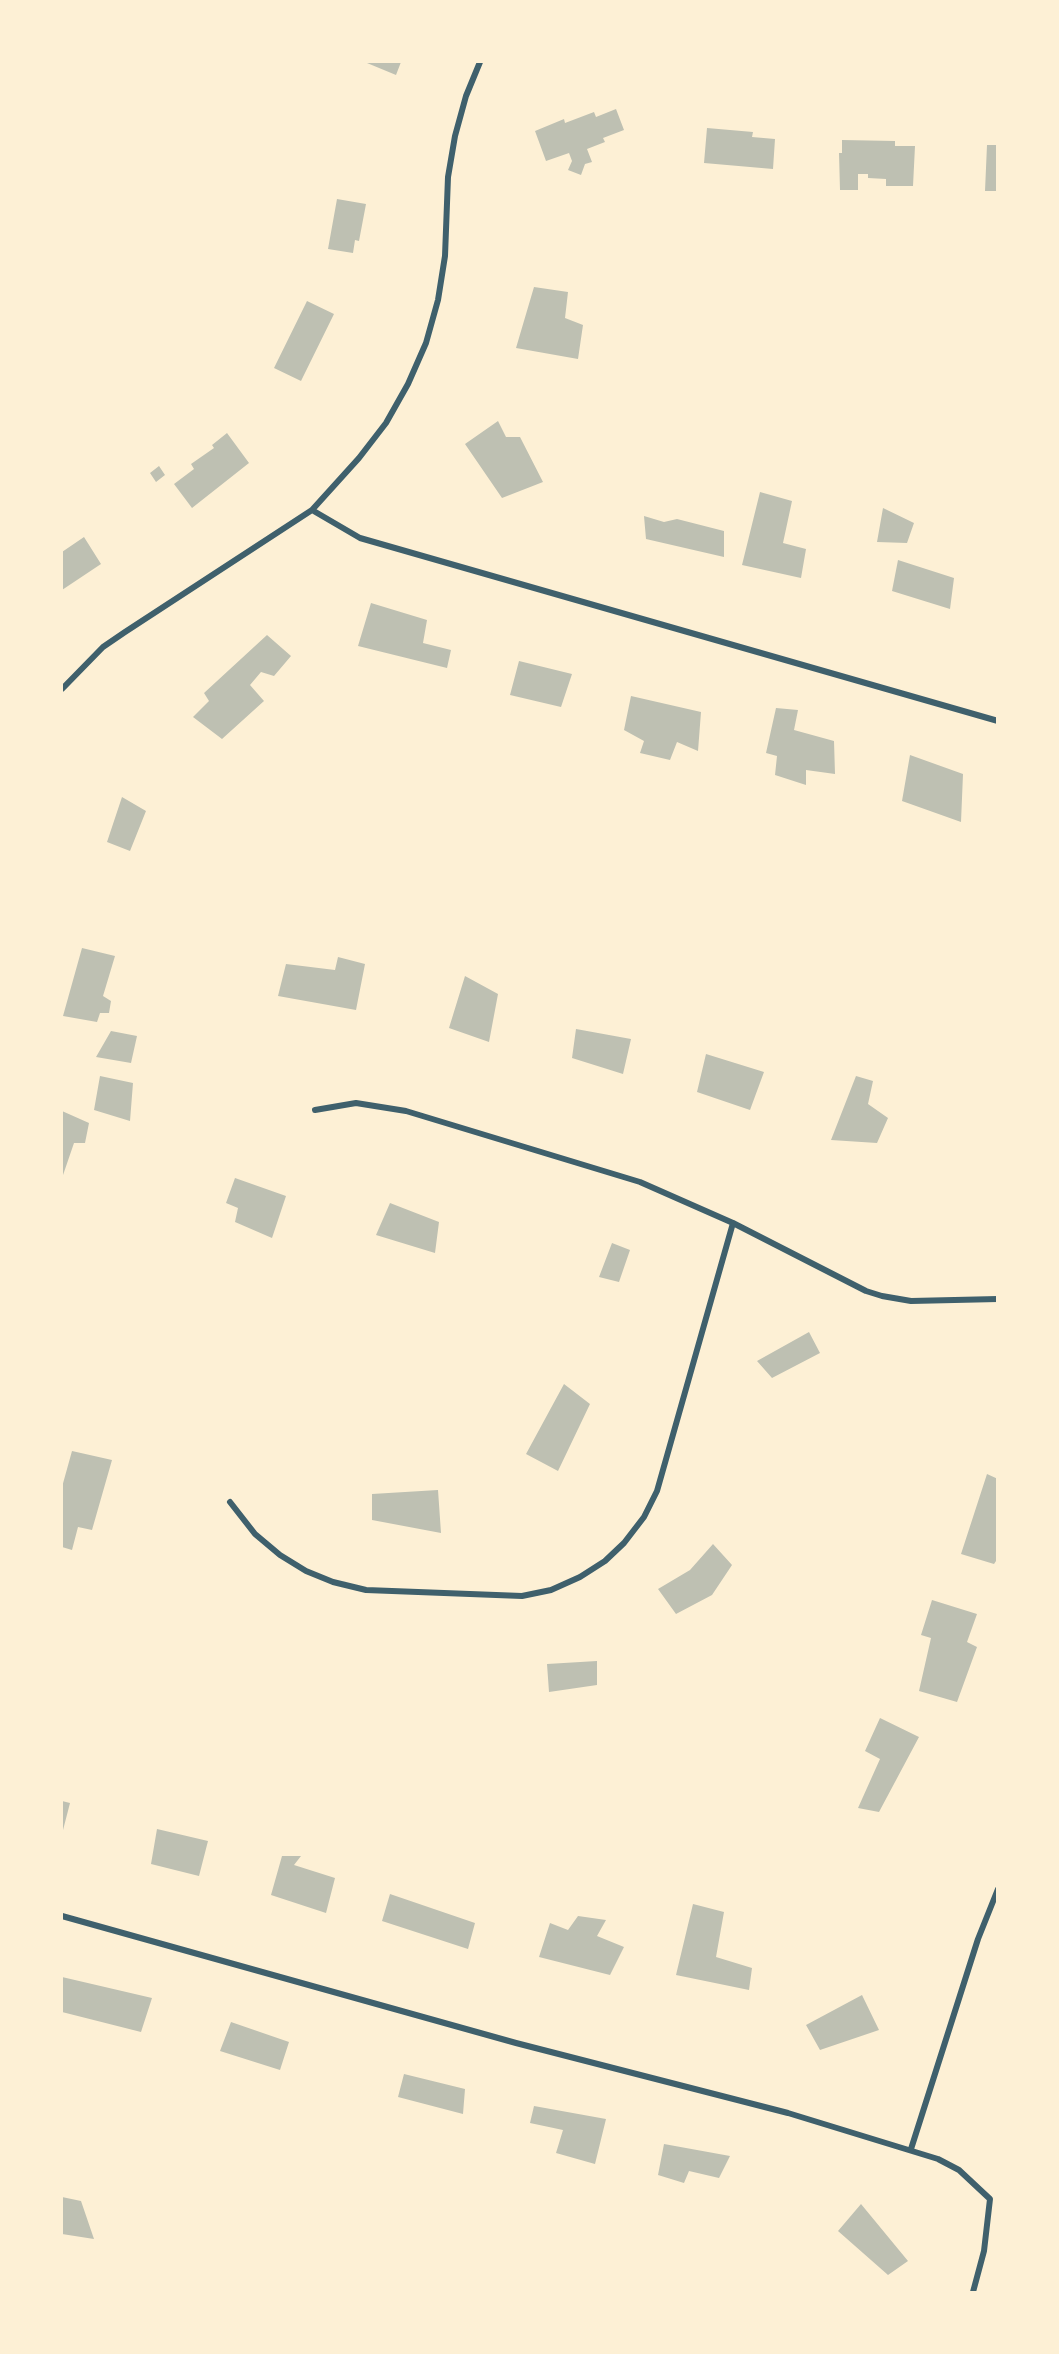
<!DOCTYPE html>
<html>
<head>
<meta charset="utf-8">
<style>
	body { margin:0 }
	#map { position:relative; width:1059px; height:2354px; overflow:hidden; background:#fdf0d5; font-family:Mulish,sans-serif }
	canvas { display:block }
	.frame { position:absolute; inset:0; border:63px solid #fdf0d5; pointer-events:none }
</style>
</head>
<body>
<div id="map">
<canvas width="1059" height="2354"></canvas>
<div class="frame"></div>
</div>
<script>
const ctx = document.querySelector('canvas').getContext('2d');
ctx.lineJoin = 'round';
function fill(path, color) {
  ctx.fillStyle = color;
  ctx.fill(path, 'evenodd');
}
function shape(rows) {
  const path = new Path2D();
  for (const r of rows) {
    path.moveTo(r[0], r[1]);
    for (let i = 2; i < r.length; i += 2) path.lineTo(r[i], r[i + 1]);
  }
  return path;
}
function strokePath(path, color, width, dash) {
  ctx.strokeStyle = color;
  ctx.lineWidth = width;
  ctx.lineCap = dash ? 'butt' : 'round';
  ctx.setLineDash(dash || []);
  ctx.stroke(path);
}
fill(shape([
	[368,62,401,62,396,75,367,63],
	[616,109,624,130,603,138,605,142,587,149,592,162,585,164,581,175,568,170,572,161,569,153,546,161,535,131,564,119,565,123,594,112,596,117],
	[707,128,753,132,752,137,775,139,773,169,704,163],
	[842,140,895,141,895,146,915,146,913,186,886,186,886,179,868,178,868,174,858,174,858,190,840,190,839,153,842,153],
	[987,145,998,145,998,191,985,191],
	[337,199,366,204,359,241,355,240,353,253,328,249],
	[534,287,568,292,565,318,583,325,578,359,516,348],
	[307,301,334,314,301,381,274,368],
	[498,421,506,437,520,437,543,482,502,498,465,444],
	[227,433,249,463,192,508,174,484,194,469,191,464,214,448,212,445],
	[159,466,165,475,156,482,150,473],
	[760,492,792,501,783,543,806,549,801,578,742,565],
	[883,508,914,523,907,543,877,542],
	[644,516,664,522,677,519,724,531,724,557,646,539],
	[84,537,101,564,62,590,62,552],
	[898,560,954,578,950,609,892,591],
	[371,603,427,620,423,643,451,650,447,668,358,646],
	[267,635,291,656,274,676,261,672,250,685,264,701,222,739,193,717,209,701,204,693],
	[519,661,572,674,561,707,510,695],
	[631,696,701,712,698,751,677,742,670,760,640,753,644,741,624,730],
	[776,708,798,710,794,730,834,741,835,774,806,770,806,785,775,775,777,756,766,753],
	[910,755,963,774,961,822,902,801],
	[122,797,146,811,130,851,107,842],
	[82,948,115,956,103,996,111,1001,109,1013,100,1013,97,1022,63,1016],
	[338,957,365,964,356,1010,278,996,286,964,335,970],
	[465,976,498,994,489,1042,449,1028],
	[576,1029,631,1039,623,1074,572,1058],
	[111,1031,137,1036,131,1063,96,1057],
	[706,1054,764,1072,750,1110,697,1092],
	[100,1076,133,1083,130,1121,94,1110],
	[856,1076,873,1081,868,1104,888,1118,877,1143,831,1140],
	[62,1111,89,1123,85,1143,74,1143,62,1178],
	[235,1178,286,1196,272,1238,235,1222,238,1208,226,1203],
	[390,1203,439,1222,435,1253,376,1235],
	[612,1243,630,1250,619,1282,599,1277],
	[809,1332,820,1353,772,1378,757,1361],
	[564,1384,590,1404,558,1471,526,1454],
	[72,1451,112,1460,92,1530,78,1527,72,1550,62,1547,62,1487],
	[987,1474,998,1479,998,1558,994,1564,961,1554],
	[438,1490,441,1533,372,1520,372,1494],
	[713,1544,732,1565,712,1595,676,1614,658,1589,690,1570],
	[932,1600,977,1614,967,1642,977,1647,957,1702,919,1691,931,1638,921,1635],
	[597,1661,597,1685,549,1692,547,1664],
	[880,1718,919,1737,879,1812,858,1808,880,1759,865,1751],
	[62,1801,70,1803,62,1834],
	[157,1829,208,1841,199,1876,151,1864],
	[282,1856,301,1856,294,1865,335,1878,326,1913,271,1895],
	[390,1894,475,1923,468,1949,382,1921],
	[693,1904,724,1912,716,1957,752,1968,749,1990,676,1975],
	[578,1916,606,1920,597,1936,624,1947,610,1975,539,1957,550,1923,568,1930],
	[62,1977,152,1998,141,2032,62,2012],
	[862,1995,879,2030,820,2050,806,2025],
	[231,2022,289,2042,280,2070,220,2051],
	[404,2074,465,2089,463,2114,398,2097],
	[534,2106,606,2119,595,2164,556,2153,563,2130,530,2123],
	[664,2144,730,2156,719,2178,689,2171,684,2183,658,2175],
	[62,2197,81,2201,94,2239,62,2234],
	[861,2204,908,2261,888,2275,838,2231]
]), '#bec0b2');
strokePath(shape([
	[312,510,360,538,998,721],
	[62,689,103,647,125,632,312,510,359,458,386,423,408,384,426,343,438,300,445,256,448,177,455,136,466,96,480,62],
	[315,1110,356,1103,406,1111,640,1182,733,1223,866,1291,882,1296,911,1301,998,1299],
	[230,1502,255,1534,280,1555,306,1571,333,1582,366,1590,522,1596,551,1590,580,1577,605,1561,624,1543,644,1517,657,1491,733,1223],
	[62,1916,516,2043,788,2113,938,2159,959,2170,990,2199,984,2251,973,2292],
	[911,2149,978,1939,998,1889]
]), '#3f606c', 6);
</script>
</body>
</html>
